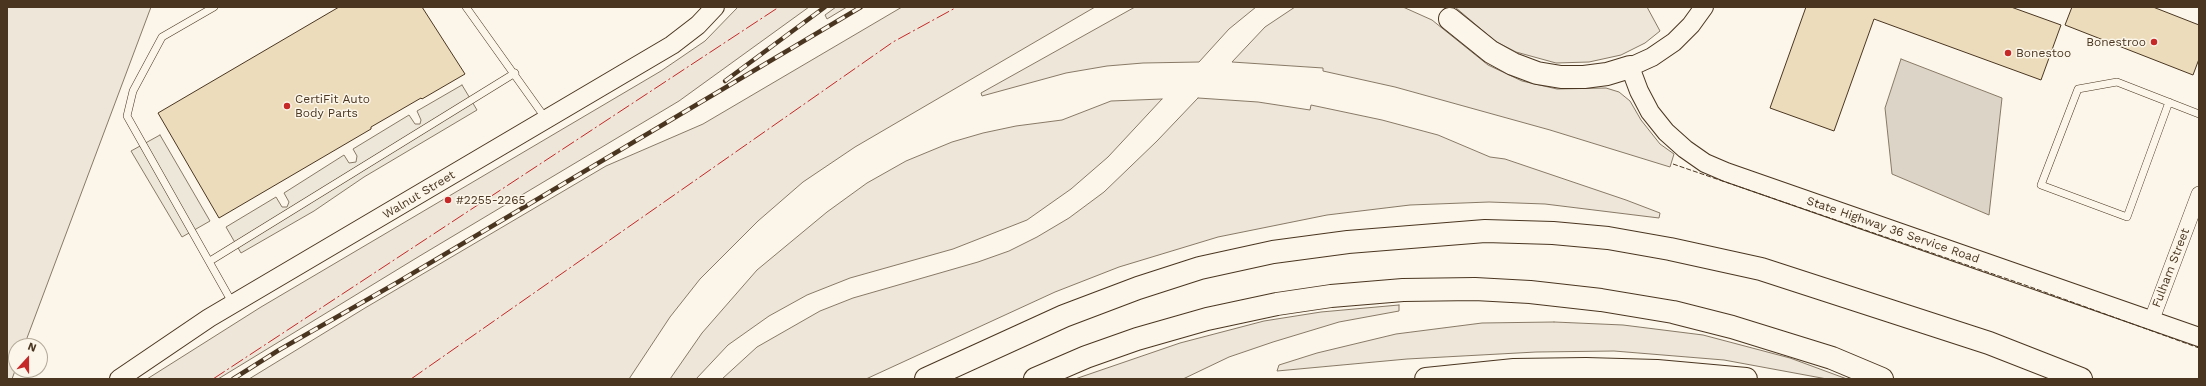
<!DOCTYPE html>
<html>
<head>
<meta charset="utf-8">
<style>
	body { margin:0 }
	#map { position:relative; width:2206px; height:386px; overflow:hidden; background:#fbf6e9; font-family:"Work Sans",sans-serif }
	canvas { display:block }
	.frame { position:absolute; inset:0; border:8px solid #4a3520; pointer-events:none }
	.north { position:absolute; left:8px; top:338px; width:40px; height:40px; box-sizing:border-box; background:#fbf6e9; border:1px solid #b4a999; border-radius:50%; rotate:21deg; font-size:11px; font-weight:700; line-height:16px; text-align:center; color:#4a3520 }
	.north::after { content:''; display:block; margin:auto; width:14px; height:18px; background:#c62828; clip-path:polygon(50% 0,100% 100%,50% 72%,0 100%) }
</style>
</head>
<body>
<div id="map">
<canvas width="2206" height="386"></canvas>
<div class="frame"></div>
<div class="north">N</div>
</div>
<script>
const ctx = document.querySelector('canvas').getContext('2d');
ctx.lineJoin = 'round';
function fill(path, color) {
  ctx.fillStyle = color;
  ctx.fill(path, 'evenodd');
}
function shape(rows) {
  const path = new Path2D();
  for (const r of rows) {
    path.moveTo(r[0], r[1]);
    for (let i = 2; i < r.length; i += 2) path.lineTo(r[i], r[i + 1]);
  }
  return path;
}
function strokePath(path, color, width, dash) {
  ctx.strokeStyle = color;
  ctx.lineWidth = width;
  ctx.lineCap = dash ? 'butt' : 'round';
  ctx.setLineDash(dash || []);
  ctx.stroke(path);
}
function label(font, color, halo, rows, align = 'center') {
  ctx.font = font + ' "Work Sans",sans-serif';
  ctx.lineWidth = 3;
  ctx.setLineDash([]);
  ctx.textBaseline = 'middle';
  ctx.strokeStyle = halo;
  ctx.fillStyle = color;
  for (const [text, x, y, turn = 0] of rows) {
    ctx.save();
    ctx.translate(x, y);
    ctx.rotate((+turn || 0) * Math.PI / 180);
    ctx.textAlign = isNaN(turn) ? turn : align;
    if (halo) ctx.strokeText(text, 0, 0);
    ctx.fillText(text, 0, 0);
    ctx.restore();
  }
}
const green = shape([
	[7,7,151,7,24,346,16,346,16,368,12,379,7,379,7,7],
	[738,7,809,7,679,101,418,257,218,379,147,379,261,307,661,71,705,41,738,7],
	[836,7,847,7,827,19,825,15,836,7],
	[902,7,1095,7,855,147,803,182,758,221,700,279,670,317,629,379,249,379,365,308,606,166,703,124,902,7],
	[1135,7,1256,7,1229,29,1199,62,1143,63,1107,66,1066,73,982,96,981,93,1135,7],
	[1295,7,1403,7,1432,20,1488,65,1522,81,1557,89,1606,88,1619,92,1630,101,1641,120,1660,144,1674,154,1670,167,1550,130,1395,87,1323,71,1323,68,1232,62,1265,27,1295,7],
	[1455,7,1647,7,1660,31,1645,43,1621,55,1589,62,1556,63,1516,52,1495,41,1455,7],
	[1198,98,1258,102,1310,110,1311,105,1382,120,1438,135,1490,157,1505,159,1626,200,1660,213,1659,218,1545,204,1489,202,1410,205,1327,215,1218,237,1119,267,1055,292,866,379,722,379,757,347,820,311,853,298,978,262,1009,251,1037,237,1069,218,1104,192,1157,141,1198,98],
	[1162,99,1108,157,1071,189,1027,220,953,249,850,278,807,295,769,316,728,345,696,379,670,379,702,333,757,270,827,212,867,183,906,161,952,142,983,133,1016,126,1062,120,1111,101,1162,99],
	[1399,305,1399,311,1339,322,1273,342,1229,357,1183,379,1075,379,1180,343,1264,321,1321,312,1399,305],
	[1554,322,1623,325,1703,335,1790,358,1847,379,1827,379,1724,360,1614,351,1536,352,1407,359,1277,371,1279,365,1317,353,1396,334,1482,323,1554,322]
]);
fill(green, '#ede6d9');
strokePath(green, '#887966', 1);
const parking = shape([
	[462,85,477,110,364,177,314,211,241,253,226,227,276,197,282,207,287,207,289,202,284,193,344,155,349,163,356,162,357,156,353,149,409,115,415,124,420,124,421,120,417,111,462,85],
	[160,135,210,221,182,237,131,151,160,135]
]);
fill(parking, '#ede7d9');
strokePath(parking, '#887966', 1);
const water = shape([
	[1901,59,2002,98,1989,215,1892,174,1885,108,1901,59]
]);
fill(water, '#dcd4c6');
strokePath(water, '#887966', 1);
const building = shape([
	[339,7,422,7,465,74,422,99,421,98,371,127,371,129,219,218,158,113,339,7],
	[1806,7,2011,7,2061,25,2041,80,1874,19,1834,131,1770,108,1806,7],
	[2072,7,2153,7,2199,25,2199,59,2193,75,2065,25,2072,7]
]);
fill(building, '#ecdcbc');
strokePath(building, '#4a3520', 1);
const service = shape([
	[214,7,162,37,133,91,127,116,233,304],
	[466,7,546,119],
	[2169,102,2127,217,2041,185,2078,89,2117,82,2199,114],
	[210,261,515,73]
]);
const minor = shape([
	[2152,319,2199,194]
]);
const tertiary = shape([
	[1704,7,1691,25,1674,42,1652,57,1630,67,1639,91,1650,112,1666,132,1685,149,1705,163,1726,172,2199,337],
	[119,379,209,318,672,45,698,25,715,7]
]);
const trunk = shape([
	[1450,19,1491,52,1513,64,1537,73,1561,77,1584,77,1607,74,1630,67]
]);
const motorway = shape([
	[926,379,1064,316,1138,288,1200,268,1273,252,1348,242,1485,231,1553,233,1608,238,1670,249,1761,269,1989,343,2081,379],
	[1035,379,1086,357,1137,339,1207,319,1277,304,1331,296,1403,290,1475,289,1530,292,1601,300,1673,312,1732,327,1832,358,1882,379],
	[1426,379,1514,370,1586,369,1657,371,1746,379]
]);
strokePath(service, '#4a3520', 8);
strokePath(minor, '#4a3520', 16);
strokePath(tertiary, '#4a3520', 20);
strokePath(trunk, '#4a3520', 24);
strokePath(motorway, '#4a3520', 24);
strokePath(service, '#fbf6e9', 7);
strokePath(minor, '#fbf6e9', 15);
strokePath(tertiary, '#fbf6e9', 18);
strokePath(trunk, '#fbf6e9', 22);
strokePath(motorway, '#fbf6e9', 22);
const rail = shape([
	[725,81,825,7],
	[233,379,279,350,398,282,861,7]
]);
strokePath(rail, '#4a3520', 4.5);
strokePath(rail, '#fbf6e9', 3, [9]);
strokePath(shape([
	[1673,164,2025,285,2199,348]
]), '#4a3520', 1, [5, 2]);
strokePath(shape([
	[213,379,779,7],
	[411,379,893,42,957,7]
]), '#c62828', 1, [14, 3, 2, 3]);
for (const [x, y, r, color] of [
	[2154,42,4,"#c62828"],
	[2008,53,4,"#c62828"],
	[287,106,4,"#c62828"],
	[448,200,4,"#c62828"]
]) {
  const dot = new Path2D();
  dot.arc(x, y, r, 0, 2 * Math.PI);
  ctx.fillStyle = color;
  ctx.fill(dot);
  strokePath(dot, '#fbf6e9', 1.5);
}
label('12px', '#4a3520', '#fbf6e9', [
	["Bonestroo",2146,42,"right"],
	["Bonestoo",2016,53],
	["CertiFit Auto",295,99],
	["Body Parts",295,113],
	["#2255-2265",456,200]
], 'left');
label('12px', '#4a3520', '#fbf6e9', [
	["Walnut Street",419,195,-31],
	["State Highway 36 Service Road",1893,230,19],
	["Fulham Street",2171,268,-69]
]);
</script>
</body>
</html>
